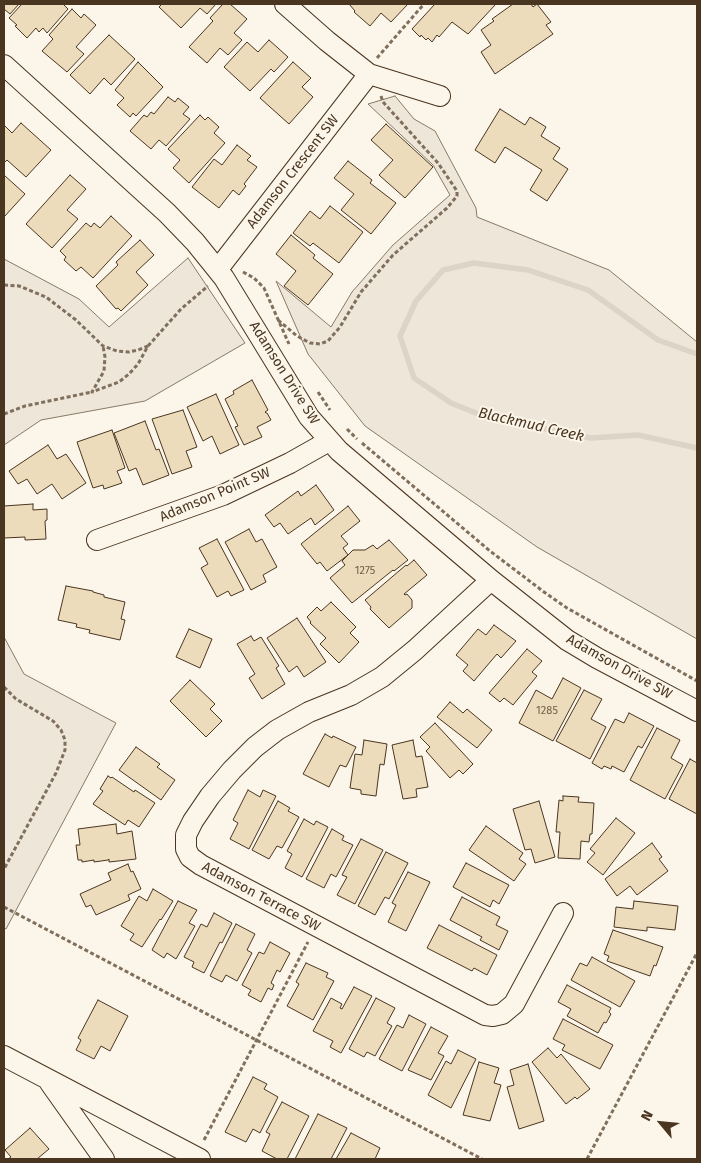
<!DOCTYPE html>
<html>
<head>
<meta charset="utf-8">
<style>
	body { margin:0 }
	#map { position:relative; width:701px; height:1163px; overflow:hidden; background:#fbf6e9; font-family:"Fira Sans",sans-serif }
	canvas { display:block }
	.frame { position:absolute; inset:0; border:5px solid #4a3520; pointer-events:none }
	.north { position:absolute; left:636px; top:1098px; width:50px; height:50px; -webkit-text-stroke:4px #fbf6e9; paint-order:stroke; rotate:298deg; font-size:14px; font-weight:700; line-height:20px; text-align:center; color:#4a3520 }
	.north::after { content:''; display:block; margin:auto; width:18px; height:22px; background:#4a3520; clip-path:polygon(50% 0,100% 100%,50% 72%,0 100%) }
</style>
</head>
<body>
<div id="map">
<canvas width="701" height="1163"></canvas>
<div class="frame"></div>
<div class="north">N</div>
</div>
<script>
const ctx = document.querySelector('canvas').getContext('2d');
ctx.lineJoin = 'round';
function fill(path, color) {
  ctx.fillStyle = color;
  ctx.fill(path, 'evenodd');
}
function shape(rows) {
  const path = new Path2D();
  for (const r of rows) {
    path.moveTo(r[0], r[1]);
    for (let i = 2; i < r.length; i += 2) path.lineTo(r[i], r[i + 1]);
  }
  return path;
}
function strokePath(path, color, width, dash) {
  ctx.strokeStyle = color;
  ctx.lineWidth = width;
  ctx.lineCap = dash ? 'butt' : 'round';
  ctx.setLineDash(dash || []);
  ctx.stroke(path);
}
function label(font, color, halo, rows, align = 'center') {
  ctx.font = font + ' "Fira Sans",sans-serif';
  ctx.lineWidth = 4;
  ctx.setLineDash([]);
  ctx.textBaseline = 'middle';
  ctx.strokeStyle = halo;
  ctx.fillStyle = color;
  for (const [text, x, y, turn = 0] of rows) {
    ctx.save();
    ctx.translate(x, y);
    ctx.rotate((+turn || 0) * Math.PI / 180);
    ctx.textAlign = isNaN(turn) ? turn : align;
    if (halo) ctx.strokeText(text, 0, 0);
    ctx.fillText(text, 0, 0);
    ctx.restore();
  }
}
const green = shape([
	[395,96,414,119,435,131,476,208,477,217,609,270,697,342,697,639,537,547,365,426,308,354,276,281,331,327,352,292,393,245,450,195,433,165,368,104,395,96],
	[188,258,245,343,145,401,41,420,4,445,4,259,79,299,109,327,188,258],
	[4,637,24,674,116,723,6,929,4,928,4,637]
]);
fill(green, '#ede6d9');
strokePath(green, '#887966', 1);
strokePath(shape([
	[697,354,658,340,588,290,528,270,474,263,443,270,416,301,400,336,414,378,451,403,486,417,591,438,638,435,697,448]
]), '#dcd4c6', 5.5);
const building = shape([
	[4,4,19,4,10,14,4,9,4,4],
	[22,4,63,4,68,9,47,33,43,28,39,32,36,28,27,38,15,26,17,25,9,18,22,4],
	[162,4,216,4,207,14,200,8,181,28,159,7,162,4],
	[223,4,230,4,247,19,234,33,242,40,228,55,220,48,207,63,189,47,213,21,210,18,223,4],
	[349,4,408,4,391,22,381,13,370,26,354,12,355,11,349,4],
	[435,4,496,4,468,34,452,22,439,37,437,35,432,42,428,38,426,40,421,35,420,37,412,29,435,4],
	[513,4,531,4,533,7,537,4,551,22,546,25,553,34,495,74,481,52,491,45,481,30,494,21,492,19,513,4],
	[72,9,81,18,84,14,96,25,76,47,84,54,67,72,42,51,53,39,49,35,72,9],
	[109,35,135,59,111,85,104,78,90,94,70,75,109,35],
	[269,40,288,57,274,72,271,69,250,91,224,67,247,42,258,52,269,40],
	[138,62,163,87,136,116,133,113,130,117,117,105,124,98,115,90,138,62],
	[293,62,311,78,302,87,313,97,289,124,260,98,293,62],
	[168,97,175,102,178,98,189,107,183,114,190,119,166,146,159,140,151,149,130,131,144,115,147,117,151,112,154,114,168,97],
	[500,109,525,125,530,117,546,127,541,136,560,148,553,159,568,169,547,201,530,190,542,170,505,147,495,163,475,150,500,109],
	[200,115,205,120,208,117,219,127,214,133,225,143,189,183,173,168,180,160,168,149,200,115],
	[21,123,51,150,26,177,7,160,4,163,4,125,12,133,21,123],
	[386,124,433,167,405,198,379,175,393,160,371,140,386,124],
	[237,145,251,156,247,160,257,167,244,184,246,186,239,195,233,190,219,208,192,187,214,159,222,165,237,145],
	[348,161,372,180,370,183,396,203,371,234,341,210,354,194,334,178,348,161],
	[4,175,25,194,4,217,4,175],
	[70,175,86,189,67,210,78,219,52,248,26,224,70,175],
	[330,206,363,232,339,263,313,243,310,246,293,233,310,211,320,219,330,206],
	[111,216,132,236,93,278,81,267,76,271,64,260,66,257,60,251,86,223,91,227,94,223,100,228,111,216],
	[291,235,315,255,313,258,333,274,308,305,284,286,296,271,276,254,291,235],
	[140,240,154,255,136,272,148,285,121,311,118,308,116,309,96,286,118,265,116,262,140,240],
	[252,380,268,410,265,412,266,413,267,413,271,420,257,427,262,437,244,445,235,427,238,426,225,399,234,394,233,391,252,380],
	[216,394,239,445,220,454,212,436,203,441,187,407,216,394],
	[183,410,197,447,186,451,192,467,172,474,152,419,183,410],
	[145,421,156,450,159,449,169,475,143,485,136,468,129,471,114,433,145,421],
	[112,430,125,468,117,471,122,483,104,489,103,485,93,488,77,442,112,430],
	[48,445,57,459,66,454,86,483,62,499,52,484,37,494,27,479,18,484,9,471,48,445],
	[316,485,334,510,315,525,311,518,288,534,280,523,274,527,265,515,298,491,301,496,316,485],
	[33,504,33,510,47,509,47,520,45,521,46,539,25,540,25,537,4,538,4,506,33,504],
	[348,506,360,521,341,536,348,544,343,548,348,555,327,571,320,562,317,564,301,544,348,506],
	[249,529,256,542,262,539,277,567,263,575,266,582,251,590,225,542,249,529],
	[217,539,244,590,231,596,228,591,217,597,201,568,208,564,199,548,217,539],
	[389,540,408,560,394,571,393,570,352,603,330,578,345,565,342,561,353,550,365,550,373,545,377,549,389,540],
	[414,560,427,575,404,594,405,595,407,594,412,600,412,608,389,628,370,609,371,607,365,600,406,565,407,566,414,560],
	[66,586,93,591,93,592,104,595,104,597,125,602,121,619,125,620,120,640,89,633,90,630,76,627,77,624,58,620,66,586],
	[331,602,356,627,350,633,359,642,339,663,320,644,326,638,310,623,311,622,307,617,317,607,321,611,331,602],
	[297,618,326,662,304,677,297,666,289,672,267,638,297,618],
	[494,625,516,641,501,658,497,654,474,681,463,671,468,665,456,655,478,629,486,635,494,625],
	[189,629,212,639,200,668,176,657,189,629],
	[251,636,254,641,261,637,279,666,276,668,285,684,262,699,249,678,255,674,237,644,251,636],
	[527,649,542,661,532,672,537,676,513,705,504,698,500,702,489,693,527,649],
	[563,678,581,688,553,741,519,723,536,690,552,699,563,678],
	[190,680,215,704,210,709,222,721,206,737,170,701,190,680],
	[584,690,602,699,591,719,606,727,590,759,556,741,584,690],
	[450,702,463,713,467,709,492,730,477,748,437,717,450,702],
	[629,713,654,726,642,748,638,746,624,772,612,766,611,769,604,766,602,769,592,763,615,719,624,723,629,713],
	[435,723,473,764,463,774,459,770,450,778,426,751,430,747,420,737,435,723],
	[657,728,680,740,671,758,683,765,665,799,630,780,657,728],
	[325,734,332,738,333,736,356,747,346,767,340,765,329,787,303,774,325,734],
	[364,740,387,744,384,765,380,764,376,796,361,794,361,790,350,788,355,754,362,755,364,740],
	[413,740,416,757,422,756,428,787,416,789,417,797,403,799,392,745,413,740],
	[136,747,160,764,157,767,175,780,161,800,119,770,136,747],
	[690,759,697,763,697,814,669,799,690,759],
	[108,776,111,778,112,777,134,792,135,790,155,803,139,827,128,820,125,825,93,804,103,791,100,789,108,776],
	[248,790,260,797,263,790,276,796,249,849,230,839,238,823,233,820,248,790],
	[563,796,579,797,578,802,594,803,592,834,590,834,589,842,581,841,580,859,558,858,560,832,556,832,559,800,563,801,563,796],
	[278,801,290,808,288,811,299,817,282,848,277,846,269,859,252,850,278,801],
	[539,801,555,857,535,863,531,849,525,850,513,809,539,801],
	[616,818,635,833,603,875,587,862,595,853,590,849,616,818],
	[304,819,314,825,316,821,328,827,302,877,285,868,292,854,287,851,304,819],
	[116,824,117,834,132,831,136,859,109,862,109,859,108,860,94,862,94,860,82,862,82,860,78,860,76,845,80,845,78,829,116,824],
	[486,826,523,853,519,859,526,864,514,881,469,850,486,826],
	[332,829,344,836,342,840,353,845,336,877,331,874,324,888,306,879,332,829],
	[361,839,383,850,355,904,337,895,347,877,342,875,361,839],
	[652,843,662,857,659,859,668,871,637,895,630,886,617,896,605,879,652,843],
	[386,852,408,863,389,899,385,897,375,915,358,906,386,852],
	[466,863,509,885,499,904,493,900,490,907,453,887,466,863],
	[128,864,131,872,133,871,141,889,128,895,130,900,96,915,91,905,86,907,80,894,111,880,108,873,128,864],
	[408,872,430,882,406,931,388,922,396,905,392,903,408,872],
	[153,889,173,901,161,920,160,919,142,947,130,940,134,934,121,926,139,896,147,901,153,889],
	[462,897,500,917,496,925,508,931,499,950,480,940,482,937,450,920,462,897],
	[178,901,197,910,189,923,195,926,176,959,167,953,164,958,152,950,178,901],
	[634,901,678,906,675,930,647,927,647,931,614,927,616,907,633,909,634,901],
	[214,913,232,923,222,943,220,942,204,973,192,967,194,962,184,957,201,924,207,927,214,913],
	[236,924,255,934,247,950,252,953,237,981,226,975,222,982,210,976,236,924],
	[439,925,497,955,487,975,474,968,472,971,427,948,439,925],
	[613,930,663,947,656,966,654,965,650,976,607,961,609,956,604,954,613,930],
	[270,942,290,953,280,972,277,970,271,983,274,985,272,990,268,988,261,1002,248,995,251,990,242,985,259,952,264,954,270,942],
	[592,957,635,981,620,1007,571,980,580,963,587,966,592,957],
	[306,963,328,973,326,977,334,981,313,1020,287,1006,299,984,296,982,306,963],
	[567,985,611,1008,609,1012,611,1014,606,1023,604,1022,598,1033,567,1016,571,1009,558,1002,567,985],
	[354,987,372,996,341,1053,330,1047,333,1041,313,1031,331,998,342,1004,340,1008,342,1009,354,987],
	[376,998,395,1008,387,1023,392,1026,375,1056,367,1052,364,1057,349,1049,376,998],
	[98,1000,128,1016,110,1051,101,1046,94,1059,76,1050,81,1040,78,1038,98,1000],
	[409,1015,426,1024,402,1071,379,1059,397,1025,403,1028,409,1015],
	[563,1019,613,1045,600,1069,562,1050,565,1045,553,1039,563,1019],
	[431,1027,448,1036,438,1053,444,1056,431,1080,408,1070,431,1027],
	[548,1048,557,1058,561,1054,590,1089,577,1099,575,1097,566,1104,532,1062,548,1048],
	[458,1050,476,1059,451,1108,428,1095,446,1061,451,1064,458,1050],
	[479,1062,499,1068,494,1083,501,1085,490,1121,463,1115,479,1062],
	[528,1064,544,1121,519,1129,507,1087,514,1085,510,1070,528,1064],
	[253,1077,267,1084,264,1089,278,1097,260,1133,253,1129,246,1142,225,1132,253,1077],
	[282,1102,309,1116,287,1159,277,1159,262,1151,270,1134,266,1132,282,1102],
	[318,1114,347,1128,331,1159,295,1159,318,1114],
	[30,1128,49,1149,37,1159,8,1159,11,1157,5,1150,30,1128],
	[351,1133,380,1148,375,1159,336,1159,351,1133]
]);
fill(building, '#ecdcbc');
strokePath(building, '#4a3520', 1);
const minor = shape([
	[4,65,167,213,195,242,224,278,309,417,339,451,491,580,567,640,597,658,697,711],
	[369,74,440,96],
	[218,269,369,74,327,41,285,4],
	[97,540,223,495,290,463,329,441],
	[491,580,415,650,382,677,351,695,309,712,277,730,255,747,232,770,210,796,193,821,186,835,186,849,190,857,201,865,485,1015,493,1016,502,1014,514,1004,563,913],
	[4,1056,200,1159],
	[50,1083,104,1159]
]);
strokePath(minor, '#4a3520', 22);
strokePath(shape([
	[377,58,424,4],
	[243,272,254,278,264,288,289,344],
	[4,285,19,286,46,297,76,320,103,346,117,351,129,352,138,350,148,346,138,364,129,374,119,382,92,392,104,371,105,357,103,346],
	[278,320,297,336,310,343,320,344,328,341,340,327,361,292,393,255,447,208,457,196,457,191,438,163,383,102,381,96],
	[148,346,181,309,208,286],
	[318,392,330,410],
	[4,414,25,406,92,392],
	[347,429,357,439],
	[362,443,490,551,544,592,567,608,697,681],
	[4,687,16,699,53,721,61,730,65,740,65,750,56,773,4,869],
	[4,907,482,1159],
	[204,1140,308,942],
	[587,1159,697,953]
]), '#7f6f5c', 3, [4, 2.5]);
strokePath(minor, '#fbf6e9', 20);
label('11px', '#725f47', null, [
	["1275",365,571],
	["1285",547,711]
]);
label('14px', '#4a3520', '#fbf6e9', [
	["Adamson Crescent SW",293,172,-52],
	["Adamson Drive SW",284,373,58],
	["Adamson Point SW",215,495,-23],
	["Adamson Drive SW",619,667,29],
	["Adamson Terrace SW",261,897,28]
]);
label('italic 15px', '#4a3520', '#fbf6e9', [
	["Blackmud Creek",531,425,13]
]);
</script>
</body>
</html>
